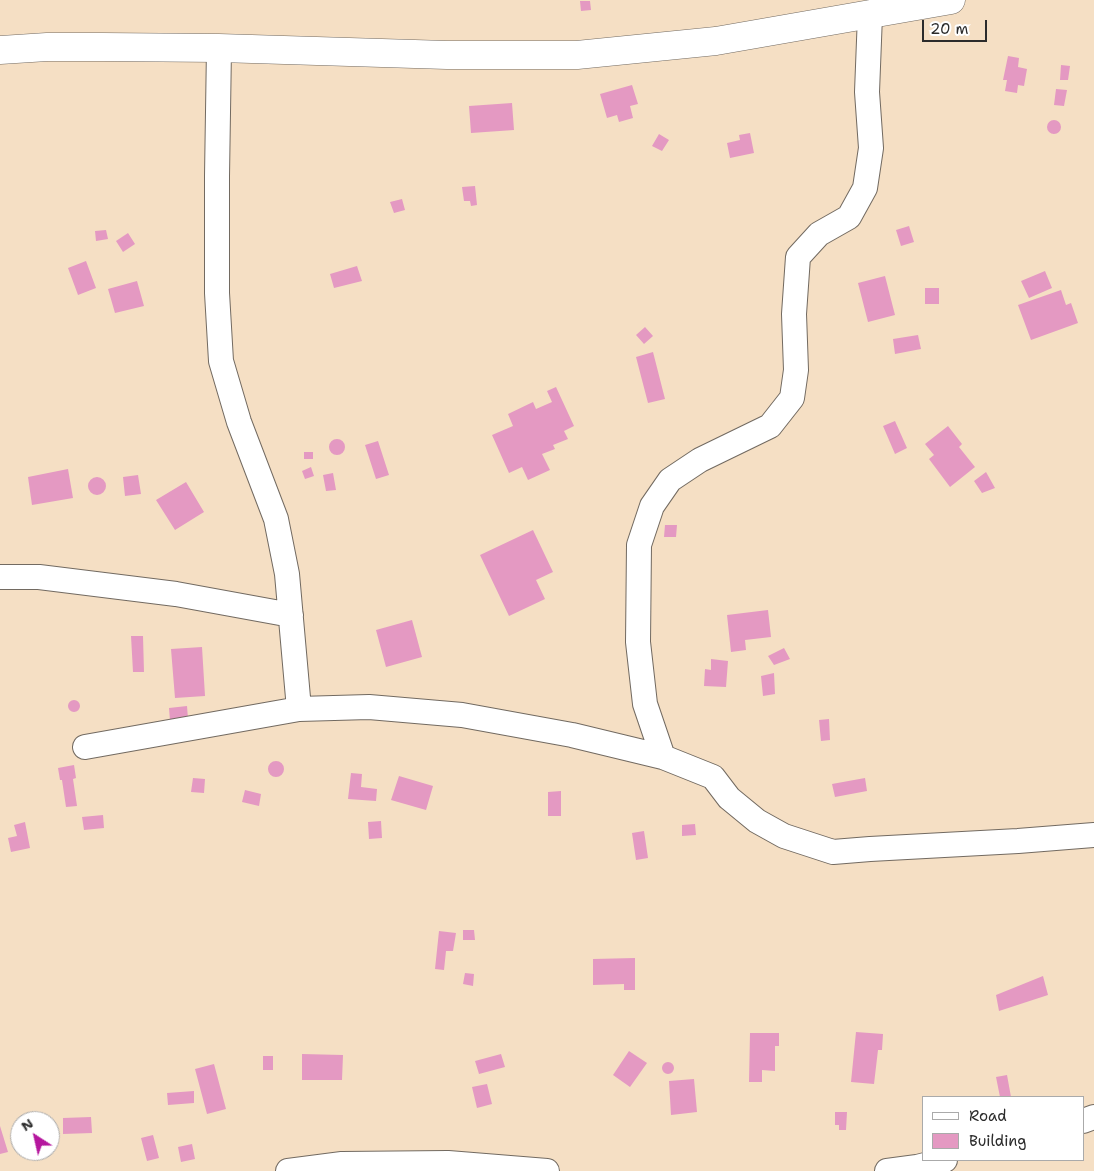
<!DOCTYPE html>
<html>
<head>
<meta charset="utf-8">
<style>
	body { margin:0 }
	#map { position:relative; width:1094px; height:1171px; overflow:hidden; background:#f5dfc4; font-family:"Shantell Sans",sans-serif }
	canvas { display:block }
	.legend { position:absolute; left:922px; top:1096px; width:162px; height:65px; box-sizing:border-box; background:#fff; border:1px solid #aaa; margin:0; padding:6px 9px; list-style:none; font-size:15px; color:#2b2b2b }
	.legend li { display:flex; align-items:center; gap:10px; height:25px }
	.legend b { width:25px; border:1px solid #aaa }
	.north { position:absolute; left:10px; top:1111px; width:50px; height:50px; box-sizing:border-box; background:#fff; border:1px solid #aaa; border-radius:50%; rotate:325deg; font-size:14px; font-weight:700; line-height:20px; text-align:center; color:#2b2b2b }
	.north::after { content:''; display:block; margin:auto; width:18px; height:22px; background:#b5179e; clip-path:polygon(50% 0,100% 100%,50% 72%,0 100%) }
	.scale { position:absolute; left:922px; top:20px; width:65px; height:22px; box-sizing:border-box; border:2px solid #2b2b2b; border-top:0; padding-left:6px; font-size:15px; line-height:18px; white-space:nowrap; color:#2b2b2b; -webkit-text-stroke:4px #fff; paint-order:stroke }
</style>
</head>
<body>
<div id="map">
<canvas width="1094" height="1171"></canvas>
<ul class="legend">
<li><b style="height:6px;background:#fff"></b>Road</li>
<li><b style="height:14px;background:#e499c2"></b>Building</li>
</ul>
<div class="north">N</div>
<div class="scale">20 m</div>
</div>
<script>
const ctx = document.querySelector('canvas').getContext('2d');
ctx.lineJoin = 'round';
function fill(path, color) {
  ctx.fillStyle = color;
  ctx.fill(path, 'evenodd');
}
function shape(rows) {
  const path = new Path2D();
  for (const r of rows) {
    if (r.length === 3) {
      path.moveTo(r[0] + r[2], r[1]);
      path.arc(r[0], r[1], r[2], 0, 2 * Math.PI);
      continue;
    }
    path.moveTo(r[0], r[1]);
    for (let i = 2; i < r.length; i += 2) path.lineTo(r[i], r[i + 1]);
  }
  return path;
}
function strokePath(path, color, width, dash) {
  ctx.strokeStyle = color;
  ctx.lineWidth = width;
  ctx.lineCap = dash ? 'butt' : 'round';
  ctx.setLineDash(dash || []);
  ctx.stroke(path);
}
fill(shape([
	[580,1,590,1,591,10,581,11],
	[1008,56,1019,58,1018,67,1027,69,1024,86,1018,85,1017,93,1005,91,1007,80,1003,80],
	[1061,65,1070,66,1068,80,1060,80],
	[632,85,638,104,630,106,633,118,619,122,617,115,607,118,600,94],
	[1056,89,1067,90,1064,106,1054,105],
	[512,103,514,130,471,133,469,106],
	[1054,127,7],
	[750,133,754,153,730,158,727,143,740,140,739,135],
	[659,134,669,140,662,151,652,146],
	[475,186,477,205,471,206,470,201,464,201,462,187],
	[402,199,405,210,394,213,390,202],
	[909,226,914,242,901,246,896,230],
	[106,230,108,239,96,241,95,231],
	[128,233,135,244,123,252,116,241],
	[86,261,96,288,78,295,68,268],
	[357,266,362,281,334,288,330,274],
	[1045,271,1052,288,1029,298,1021,281],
	[885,276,895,315,868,322,858,283],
	[137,281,144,306,115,313,108,289],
	[925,288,939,288,939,304,925,304],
	[1061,290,1066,305,1071,303,1078,323,1031,340,1018,305],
	[645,327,653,336,644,344,636,335],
	[918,335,921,349,895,354,893,339],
	[653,352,665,399,648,403,636,357],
	[556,387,574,426,564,431,568,439,553,445,555,449,542,454,550,470,528,480,522,467,509,473,492,435,513,426,508,414,533,402,536,409,552,402,547,391],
	[895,421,907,448,895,454,883,426],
	[948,426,962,444,959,447,975,467,950,487,929,459,934,455,925,444],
	[337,447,8],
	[378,441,389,475,376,479,365,445],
	[304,452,313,452,313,459,304,459],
	[311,467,314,476,305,479,302,471],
	[68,469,73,498,32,505,28,477],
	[986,472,995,488,982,493,974,481],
	[333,473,336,490,326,491,323,475],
	[138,475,141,494,125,496,123,477],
	[97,486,9],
	[186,482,204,512,175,530,156,500],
	[665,525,677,525,676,537,664,537],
	[533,530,553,572,536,580,545,599,509,616,480,555],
	[768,610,771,637,745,640,746,650,731,652,727,615],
	[412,620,422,657,386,667,376,630],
	[131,636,143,636,144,672,133,672],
	[202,647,205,696,175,698,171,649],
	[784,648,790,659,774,665,768,656],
	[711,659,728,661,726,687,704,686,705,669,711,670],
	[774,673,775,694,763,696,761,676],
	[74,706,6],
	[187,706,188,719,170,721,169,708],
	[829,719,830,740,821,741,819,720],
	[276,769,8],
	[74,765,76,778,73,779,77,806,66,807,62,780,60,780,58,768],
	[351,773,362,774,361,787,377,789,376,801,348,799],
	[399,776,433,786,426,810,391,800],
	[193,778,205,779,204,793,191,792],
	[865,778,867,791,835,797,832,784],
	[245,790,261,794,259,806,242,802],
	[561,791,561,816,548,816,548,792],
	[103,815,104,828,84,830,82,817],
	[381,821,382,838,369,839,368,822],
	[25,822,30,848,11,852,8,838,17,836,14,825],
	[695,824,696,835,682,836,682,825],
	[644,831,648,858,636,860,632,833],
	[463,930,474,930,475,940,463,940],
	[439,931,456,933,453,951,446,951,444,970,435,969],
	[635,958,635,990,624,990,624,984,593,985,593,959],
	[465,973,474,974,473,986,463,984],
	[1043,976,1048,995,999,1011,996,995],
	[856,1032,883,1034,882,1050,878,1050,874,1084,851,1082],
	[750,1033,779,1033,779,1046,775,1046,775,1071,762,1070,762,1082,749,1082],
	[629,1051,647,1063,630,1087,613,1075],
	[302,1054,343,1055,342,1080,302,1080],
	[501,1054,505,1067,479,1074,475,1061],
	[263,1056,273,1056,273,1070,263,1070],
	[668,1068,6],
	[214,1064,226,1109,207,1114,195,1069],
	[1007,1075,1011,1097,1000,1097,996,1077],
	[694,1079,697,1112,671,1115,669,1081],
	[487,1084,492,1104,477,1108,472,1087],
	[194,1091,194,1103,168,1105,167,1093],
	[835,1112,847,1112,846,1130,839,1130,839,1125,835,1125],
	[91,1117,92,1133,63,1134,63,1118],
	[0,1126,8,1152,0,1154],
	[153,1135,159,1158,147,1161,141,1138],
	[192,1144,195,1159,181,1162,178,1147]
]), '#e499c2');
const street = shape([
	[219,48,217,176,217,293,221,361,239,422,276,519,287,574,299,709],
	[0,577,39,577,176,594,291,615],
	[85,747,299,709,369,707,462,715,572,735,663,757,713,777,729,798,757,821,784,836,833,852,870,849,1018,841,1094,835],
	[663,757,645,704,638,642,639,545,652,506,670,480,700,460,770,426,792,398,796,370,794,314,798,257,819,234,849,217,865,188,871,148,867,92,870,15],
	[1083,1121,1094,1117],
	[288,1171,342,1164,448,1163,547,1171],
	[887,1171,917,1167,945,1160]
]);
const secondary = shape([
	[0,50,47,47,103,47,219,48,447,55,577,55,716,41,951,0]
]);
strokePath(street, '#726a61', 26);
strokePath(secondary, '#726a61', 29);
strokePath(street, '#fff', 24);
strokePath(secondary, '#fff', 28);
</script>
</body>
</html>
